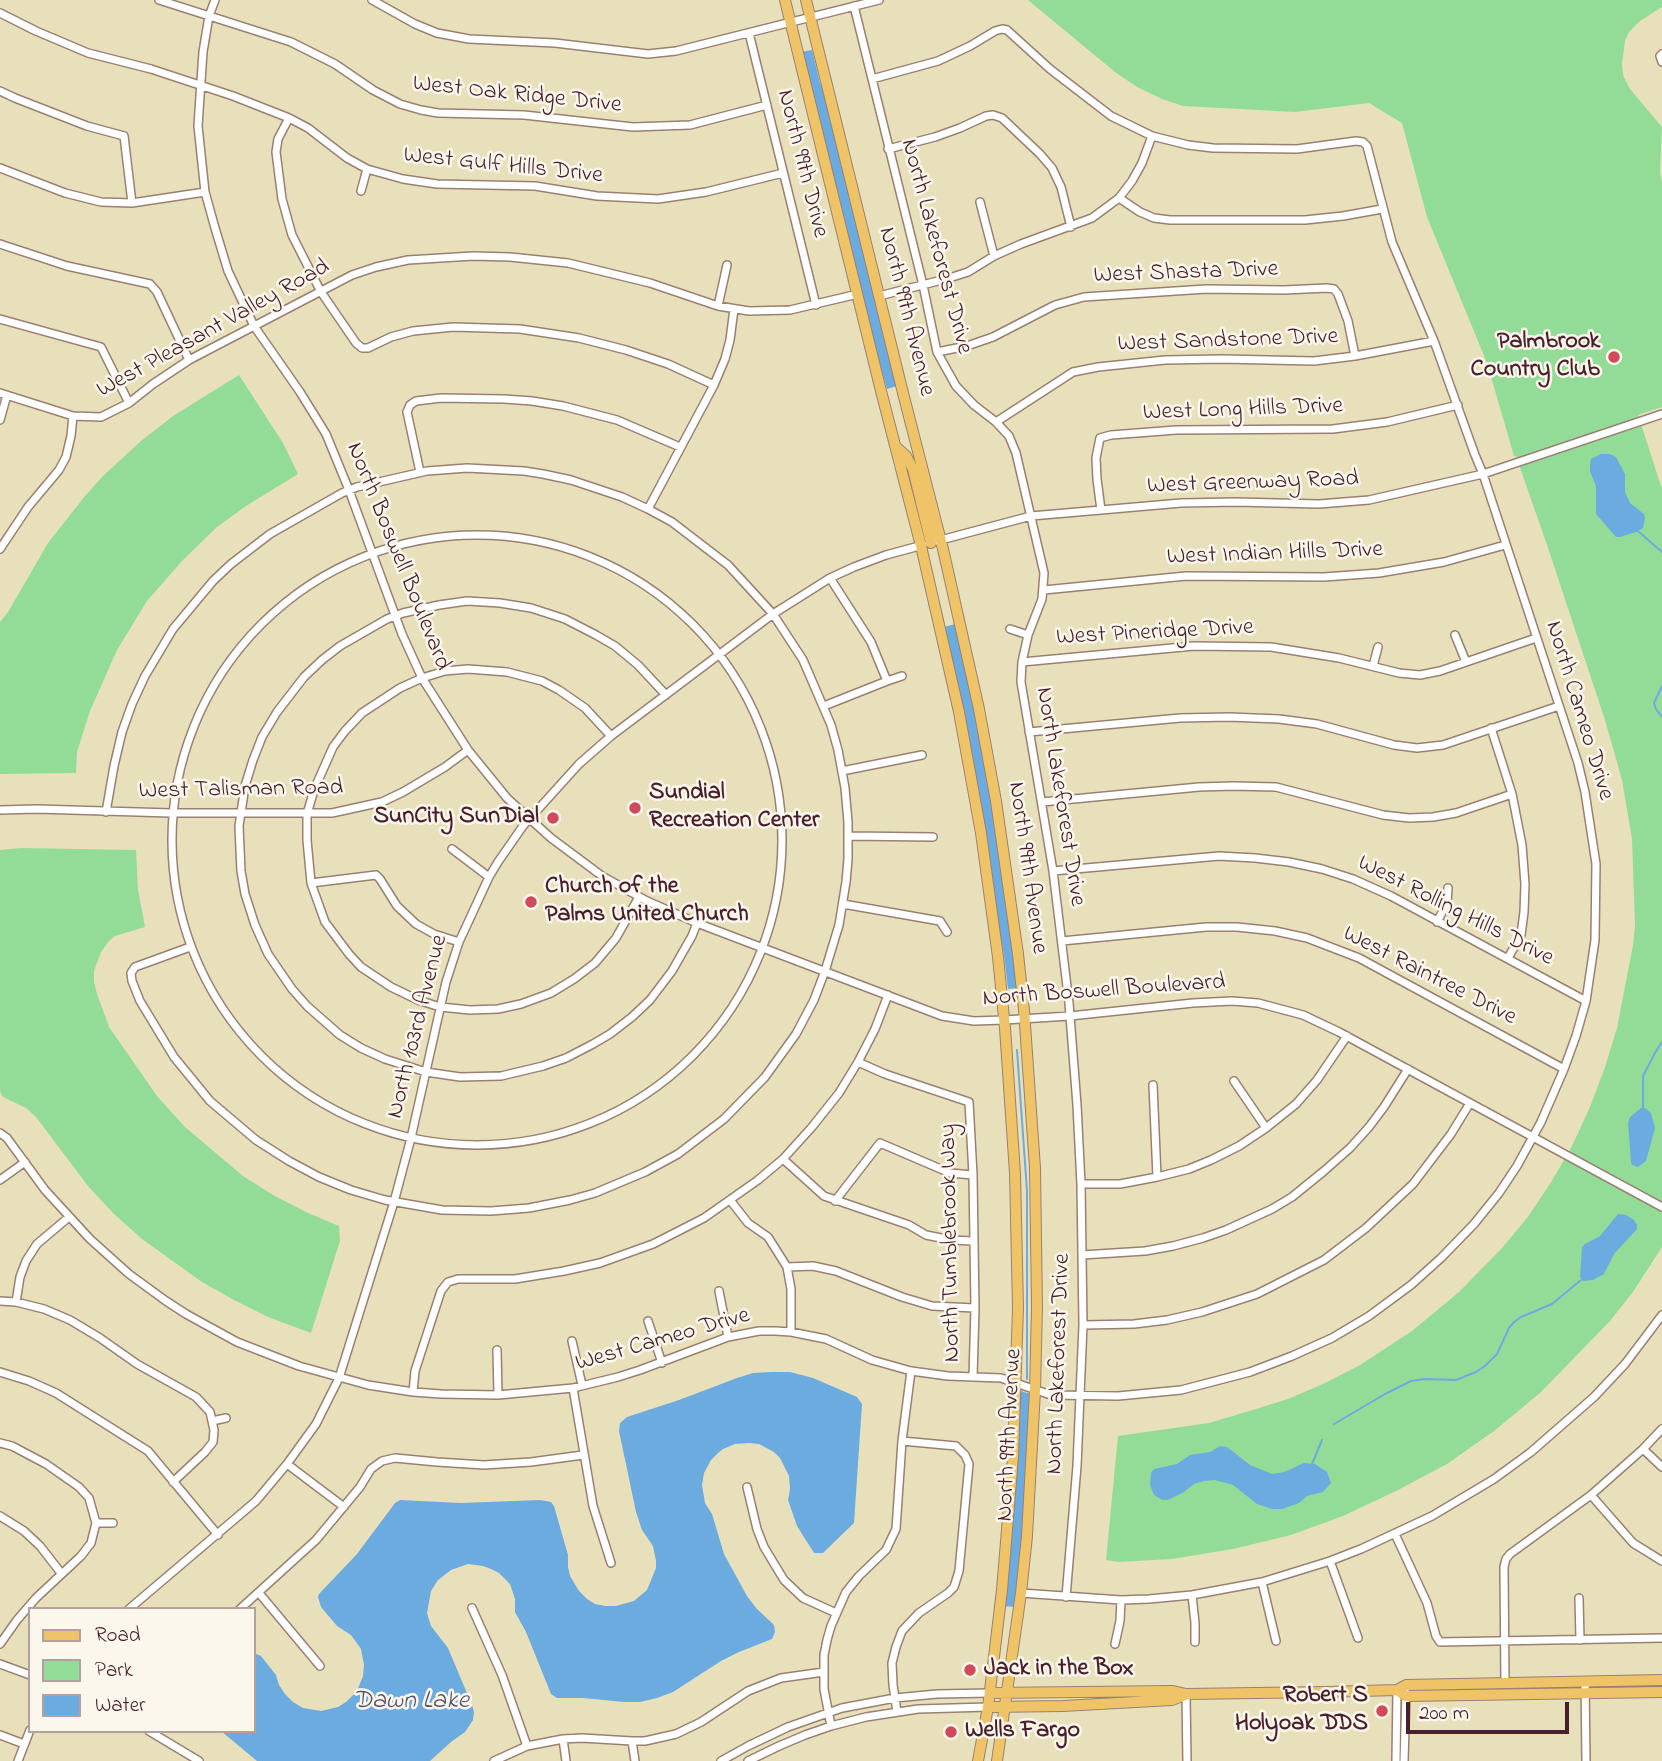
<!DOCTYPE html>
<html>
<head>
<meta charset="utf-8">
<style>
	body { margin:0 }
	#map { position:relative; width:1662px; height:1761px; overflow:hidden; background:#e8e0bb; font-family:"Indie Flower",sans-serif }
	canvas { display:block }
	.legend { position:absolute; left:28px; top:1607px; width:228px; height:126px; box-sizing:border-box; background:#fbf7ec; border:2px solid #b4a19f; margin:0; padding:9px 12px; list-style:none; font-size:21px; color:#4a1f2b }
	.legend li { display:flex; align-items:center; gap:14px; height:35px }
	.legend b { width:35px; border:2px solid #b4a19f }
	.scale { position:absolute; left:1406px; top:1702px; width:163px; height:32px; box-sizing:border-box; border:4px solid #4a1f2b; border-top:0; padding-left:9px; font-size:21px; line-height:24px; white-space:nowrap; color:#4a1f2b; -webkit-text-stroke:5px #fbf7ec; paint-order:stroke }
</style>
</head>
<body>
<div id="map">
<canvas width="1662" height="1761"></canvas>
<ul class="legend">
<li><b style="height:9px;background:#efc469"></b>Road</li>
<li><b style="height:19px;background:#93dc98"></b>Park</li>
<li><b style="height:19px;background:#6cabdf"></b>Water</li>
</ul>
<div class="scale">200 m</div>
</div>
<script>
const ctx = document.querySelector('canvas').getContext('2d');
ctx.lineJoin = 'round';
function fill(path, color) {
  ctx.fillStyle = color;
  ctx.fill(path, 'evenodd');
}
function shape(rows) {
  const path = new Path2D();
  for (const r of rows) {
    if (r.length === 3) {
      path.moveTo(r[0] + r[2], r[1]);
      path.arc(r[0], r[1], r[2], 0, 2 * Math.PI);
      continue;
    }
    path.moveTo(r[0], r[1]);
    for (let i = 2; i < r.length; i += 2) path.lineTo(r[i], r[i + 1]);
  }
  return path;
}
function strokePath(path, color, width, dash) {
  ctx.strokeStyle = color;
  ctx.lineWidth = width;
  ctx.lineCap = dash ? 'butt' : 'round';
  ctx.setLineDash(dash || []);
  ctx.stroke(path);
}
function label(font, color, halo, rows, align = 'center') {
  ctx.font = font + ' "Indie Flower",sans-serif';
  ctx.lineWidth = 5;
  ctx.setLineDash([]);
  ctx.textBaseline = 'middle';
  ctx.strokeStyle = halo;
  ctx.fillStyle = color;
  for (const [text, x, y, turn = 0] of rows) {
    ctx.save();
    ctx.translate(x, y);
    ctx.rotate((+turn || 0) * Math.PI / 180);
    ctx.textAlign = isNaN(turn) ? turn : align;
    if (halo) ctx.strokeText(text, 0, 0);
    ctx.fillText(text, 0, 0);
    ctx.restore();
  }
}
fill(shape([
	[1028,0,1662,0,1662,7,1640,21,1629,32,1625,41,1622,64,1623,75,1630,89,1662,127,1660,171,1662,183,1662,407,1638,415,1662,489,1662,1247,1633,1292,1610,1321,1540,1393,1494,1431,1447,1464,1396,1491,1343,1516,1291,1535,1233,1549,1172,1559,1118,1562,1106,1560,1118,1436,1209,1423,1246,1412,1288,1399,1325,1383,1360,1365,1412,1331,1459,1292,1502,1248,1527,1218,1550,1184,1571,1148,1590,1107,1605,1067,1617,1028,1633,945,1635,925,1632,839,1622,780,1605,720,1548,548,1516,456,1514,456,1487,363,1427,217,1402,123,1369,103,1295,112,1183,106,1162,99,1137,87,1115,72],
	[239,375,283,443,298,474,246,506,217,527,182,561,147,601,117,650,90,711,77,752,76,773,0,774,0,622,8,612,48,543,85,496,104,475,141,441,173,416],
	[21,848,136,850,138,890,145,927,115,936,109,941,101,952,94,971,94,982,97,994,109,1027,157,1096,185,1127,243,1176,273,1195,308,1213,339,1226,340,1241,311,1333,268,1317,234,1300,202,1282,142,1239,114,1214,88,1186,36,1117,26,1108,3,1097,0,1091,0,850]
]), '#93dc98');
fill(shape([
	[812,50,820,83,830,109,897,386,887,389,863,302,801,52],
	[1601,454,1610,454,1616,457,1625,474,1625,492,1630,503,1644,514,1645,518,1643,528,1636,532,1620,537,1616,537,1596,514,1596,486,1590,472,1590,462,1591,459],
	[955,624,984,750,1018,988,1008,989,1004,955,944,627],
	[1641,1108,1645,1108,1651,1113,1655,1128,1646,1161,1638,1167,1632,1165,1631,1162,1628,1123,1630,1117],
	[1618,1214,1626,1215,1634,1220,1637,1225,1637,1229,1614,1254,1604,1274,1593,1280,1583,1281,1580,1277,1582,1247,1585,1244,1600,1236],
	[771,1372,790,1372,813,1378,857,1397,862,1404,854,1523,823,1553,814,1553,797,1526,788,1500,790,1489,789,1476,780,1458,774,1452,759,1444,749,1443,735,1444,723,1449,717,1454,711,1460,704,1473,702,1485,705,1503,712,1514,724,1554,747,1596,756,1608,774,1625,775,1632,772,1639,739,1652,721,1661,673,1692,657,1698,640,1702,624,1702,583,1698,557,1698,551,1694,549,1689,526,1632,515,1612,515,1599,510,1584,499,1573,491,1569,483,1566,468,1564,451,1570,438,1580,431,1591,427,1613,431,1626,448,1648,472,1705,474,1712,473,1720,465,1732,451,1742,430,1761,257,1761,221,1731,254,1731,254,1653,261,1656,276,1675,279,1685,285,1694,293,1702,303,1708,321,1711,338,1707,346,1702,357,1691,363,1676,364,1665,361,1649,351,1635,337,1626,321,1607,318,1597,319,1594,357,1554,395,1503,400,1500,461,1503,540,1500,551,1502,554,1506,568,1555,568,1567,570,1576,579,1591,587,1599,595,1604,605,1606,616,1606,634,1601,647,1590,656,1568,656,1561,653,1546,642,1530,636,1512,619,1431,620,1423,627,1417,679,1400,737,1378,753,1373],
	[1021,1391,1030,1394,1025,1508,1015,1607,1003,1606,1019,1392],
	[1220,1446,1227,1447,1250,1465,1272,1474,1284,1472,1304,1463,1315,1464,1327,1472,1331,1483,1323,1492,1307,1496,1299,1503,1282,1509,1272,1509,1257,1504,1233,1485,1215,1480,1204,1481,1194,1484,1184,1492,1168,1500,1162,1500,1154,1495,1150,1485,1151,1473,1154,1469,1177,1464,1190,1455,1210,1452]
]), '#6cabdf');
strokePath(shape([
	[1638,531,1662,552],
	[1662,686,1654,703,1656,709,1662,717],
	[1017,1050,1027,1191,1027,1379],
	[1643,1108,1643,1076,1656,1051,1662,1042],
	[1334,1424,1385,1394,1411,1381,1425,1379,1456,1380,1476,1372,1485,1366,1497,1354,1509,1328,1514,1322,1521,1317,1552,1304,1581,1280],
	[1312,1464,1322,1440]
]), '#6cabdf', 2);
const minor = shape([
	[159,0,291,42,335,64,373,90,400,104,421,110,438,113,524,115,633,127,690,125,767,105],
	[215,0,209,16,203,52,198,126,205,192,215,228,228,271,254,326,300,392,326,434,349,490,402,634,422,678,468,750,507,798,551,838,602,876,647,901,697,923,942,1016,974,1021,1004,1020,1070,1016,1193,1003,1232,1001,1258,1003,1303,1015,1339,1032,1662,1207],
	[372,0,415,24,437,33,469,39,555,43,648,54,676,51,879,0],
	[854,6,923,285,937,352,956,386,974,405,996,422,1009,436,1016,453,1044,573,1042,599,1028,635,1022,662,1021,682,1053,871,1069,1003,1077,1105,1081,1184,1083,1325,1077,1466,1066,1597],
	[0,13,36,31,88,53,151,69,233,96,289,118,308,128,347,158,367,169,403,179,437,184,535,186,597,196,658,199,706,192,783,173],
	[749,33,816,305],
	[1662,54,1660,56,1662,62],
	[0,91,15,98,87,126,124,136,132,203],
	[289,118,278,139,276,152,282,199,292,235,321,292,356,343,362,348,368,348,391,337,413,331,453,327,520,329,579,338,626,350,668,364,714,385],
	[888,149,935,137,960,128,986,116,993,115,1002,118,1040,154,1052,168,1061,187,1071,227],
	[0,168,65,193,101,202,132,203,205,192],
	[361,191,367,169],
	[1119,198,1140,212,1154,218,1170,220,1305,220,1343,216,1382,209],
	[980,202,994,256],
	[0,244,67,266,150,284,157,292,189,360],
	[879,296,946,279,968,272,994,256,1021,244,1092,218,1119,198,1132,181,1142,163,1152,136],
	[718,306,727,265],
	[0,319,101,347,129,403],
	[937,352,967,346,993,337,1055,305,1084,297,1206,289,1284,290,1327,288,1334,289,1338,294,1348,321,1355,356],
	[0,393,73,416,101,417,129,403,153,384,189,360,352,275,376,267,408,260,473,256,510,257,568,263,650,283,718,306,749,311,790,310,858,294],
	[0,420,7,395],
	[996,422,1073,372,1098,367,1165,360,1222,359,1314,361,1355,356,1434,341],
	[420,472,407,412,410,405,416,401,441,398,504,399,532,401,563,406,617,420,680,447],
	[648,509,714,385,725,359,730,340,734,309],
	[1101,510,1097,479,1096,458,1100,438,1111,435,1176,430,1333,429,1387,422,1458,405],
	[477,840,305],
	[937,541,1031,516,1101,510,1181,503,1236,502,1319,504,1369,500,1483,474,1662,414],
	[0,549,28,507,59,470,66,457,71,436,73,416],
	[1044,590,1186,576,1324,577,1379,573,1444,562,1505,545],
	[1010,629,1028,635],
	[1455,635,1466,662],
	[1022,662,1194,646,1271,647,1339,658,1399,673,1420,675,1440,671,1536,638],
	[1373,666,1378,647],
	[887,681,902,676],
	[666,695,638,665,615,646,596,635,565,619,531,608,500,603,467,601,439,605,403,613,387,619,340,646,322,660,304,677,277,712,262,737,253,760,245,786,239,826,241,871,245,894,255,925,268,954,292,989,307,1006,340,1035,361,1048,385,1059,426,1072,460,1077,501,1076,543,1066,566,1058,593,1044,610,1034,632,1017,650,1000,672,971,692,936,697,923],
	[824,706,887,681,871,642,830,578],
	[1491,728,1512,794,1522,845,1525,884,1524,912,1521,935,1508,958],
	[1029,732,1180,718,1229,717,1279,719,1317,724,1394,745,1417,748,1443,745,1559,706],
	[611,736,585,708,559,690,542,681,507,672,468,669,445,671,422,678,400,688,362,713,345,731,333,747,314,790,307,814,307,840,311,883,325,922,349,954,361,967,391,987,418,1000,440,1007,470,1010,498,1009,521,1004,551,993,574,979,595,963,616,938,639,897],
	[842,771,922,755],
	[1042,802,1199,787,1233,786,1276,787,1383,815,1409,818,1433,817,1456,813,1512,794],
	[0,810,37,809,171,813,332,813,382,802,403,792,445,767,468,750],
	[106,812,114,766,122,732,132,704,145,676,173,629,213,581,231,564,270,534,342,493,357,487,427,471,467,468,524,471,543,474,571,480,622,497,648,509,672,522,728,565,773,614,803,660,831,725,838,750,845,788,848,822,848,859,846,882,839,925,825,971,814,1000,796,1034,765,1077,724,1119,678,1154,645,1172,595,1193,570,1200,529,1208,491,1211,442,1210,385,1200,351,1190,319,1177,289,1161,256,1140,210,1101,174,1057,140,1001,132,981,131,973,135,967,190,947],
	[848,836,933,837],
	[452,849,489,877],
	[1053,871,1219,856,1255,858,1289,862,1322,869,1353,879,1391,896,1586,1001],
	[311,883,376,875,380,879,397,906,416,924,434,934,459,942],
	[843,904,940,921,947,932],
	[1437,922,1447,903,1448,888],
	[1062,941,1206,927,1237,927,1275,931,1307,938,1359,958,1564,1069],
	[858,1062,885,1074,969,1102,973,1175,975,1308,973,1377],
	[1234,1081,1266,1128],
	[1153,1085,1157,1177],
	[0,1133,7,1138,45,1190,90,1239,129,1274,166,1301,186,1314,237,1342,299,1366,368,1385,413,1392,441,1394,498,1395,573,1388,618,1377,640,1370,728,1337,759,1331,775,1331,791,1332,826,1339,872,1360,911,1371,948,1376,1001,1378,1051,1395,1118,1396,1181,1390,1250,1372,1292,1356,1332,1338,1369,1316,1411,1285,1441,1258,1474,1224,1499,1193,1517,1166,1541,1122,1564,1069,1576,1036,1586,1001,1595,940,1596,864,1585,792,1578,763,1483,474,1475,455,1434,341,1392,242,1367,146,1363,142,1356,141,1297,149,1213,148,1188,145,1152,136,1111,116,1050,69,1007,30,1002,29,995,31,970,46,938,61,872,79],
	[783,1159,824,1196,909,1225,926,1235,951,1240,973,1241],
	[0,1180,25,1162],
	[1081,1184,1120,1184,1157,1177,1189,1169,1211,1160,1239,1146,1266,1128,1296,1104,1317,1080,1347,1036],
	[730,1200,748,1223,768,1237,787,1267,791,1289,791,1332],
	[835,1201,880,1143,950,1173,973,1175],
	[1082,1255,1145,1251,1173,1246,1203,1238,1226,1230,1272,1209,1292,1197,1324,1171,1350,1148,1369,1127,1384,1107,1408,1069],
	[787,1267,813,1266,836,1271,902,1297,932,1306,975,1308],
	[719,1291,728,1337],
	[0,1301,16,1302,44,1309,70,1320,100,1338,137,1364,196,1397,210,1412,214,1430,213,1442,205,1452,173,1482],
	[16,1302,20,1277,26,1261,37,1244,69,1217],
	[648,1321,662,1363],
	[1083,1325,1134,1324,1167,1320,1202,1312,1257,1294,1324,1260,1366,1228,1413,1184,1451,1134,1470,1103],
	[572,1341,582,1385],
	[497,1350,498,1395],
	[0,1372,29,1381,56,1393,148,1451,218,1535],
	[573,1388,593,1506,611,1563],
	[413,1392,415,1371,441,1291,448,1282,458,1279,515,1279,564,1271,600,1263,653,1244,704,1218,758,1180,783,1159,812,1127,839,1093,858,1062,875,1029,888,995],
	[212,1421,226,1418],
	[0,1443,12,1446,46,1464,79,1487,89,1498,96,1523,91,1543,81,1556,36,1598,17,1620,0,1644],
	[1643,1449,1662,1467],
	[287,1464,344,1507],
	[747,1487,757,1529,764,1547,784,1580,803,1598,836,1613],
	[1591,1495,1633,1543,1662,1561],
	[0,1516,24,1531,40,1546,61,1573],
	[96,1523,113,1523],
	[1395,1534,1427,1603,1436,1636,1440,1642,1662,1638],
	[1330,1561,1358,1638],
	[1262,1582,1276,1641],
	[259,1593,320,1666],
	[1021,1593,1121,1600,1149,1599,1192,1595,1262,1582,1330,1561,1361,1549,1432,1516,1494,1479,1531,1452,1594,1397,1625,1364,1662,1315],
	[1192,1595,1195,1623,1195,1642],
	[1579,1598,1580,1640],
	[472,1608,502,1675,527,1746],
	[129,1609,256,1501,287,1464,316,1424,339,1378,394,1202,411,1138,446,982,459,942,489,877,498,862,523,826,579,764,611,736,773,614,830,578,854,567,886,555,923,545],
	[240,1609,316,1540,360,1487,371,1469,382,1461,395,1458,437,1462,484,1465,531,1462,583,1455],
	[1115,1644,1120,1621,1121,1600],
	[0,1664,30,1675],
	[1585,1681,1586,1761],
	[1505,1683,1504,1567,1506,1559,1510,1554,1591,1495,1643,1449,1662,1429],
	[1186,1694,1187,1761],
	[897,1712,893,1685,892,1663,896,1647,902,1631,919,1613,948,1593,954,1587,959,1571,969,1464,965,1455,956,1446,902,1441],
	[831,1726,824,1689,824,1655,827,1640,831,1626,846,1592,859,1576,886,1550,896,1529,902,1441,911,1371],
	[149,1731,199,1761],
	[0,1735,24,1744],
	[563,1739,566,1761],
	[632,1741,635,1761],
	[18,1761,30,1730],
	[494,1761,527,1746,563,1739,582,1738,632,1741,645,1741,676,1734,701,1722,748,1691,781,1678,824,1672],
	[721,1761,748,1746,788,1727,842,1708,895,1698,937,1694,990,1693],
	[748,1761,779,1746,805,1735,831,1726,866,1717,918,1709,988,1707],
	[1396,1761,1397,1690],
	[1404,1761,1406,1693]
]);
const major = shape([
	[785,0,881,391,921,546,959,712,981,833,998,957,1005,1028,1015,1173,1018,1308,1013,1457,1002,1590,988,1707,978,1761],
	[806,0,903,393,943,549,979,709,996,801,1018,954,1024,1010,1035,1168,1037,1307,1035,1391,1027,1536,1021,1593,997,1761],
	[896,447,906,456,913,469,931,543],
	[1397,1690,1406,1696,1662,1692],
	[990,1693,1173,1691,1186,1694,1325,1692,1397,1690,1406,1685,1662,1680],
	[988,1707,1063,1706,1172,1700,1185,1695]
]);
strokePath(minor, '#998073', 10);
strokePath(major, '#998073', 12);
strokePath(minor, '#fff', 7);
strokePath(major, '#efc469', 10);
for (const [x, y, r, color] of [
	[1614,357,7,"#d1495b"],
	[635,808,7,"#d1495b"],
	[553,818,7,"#d1495b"],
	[531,902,7,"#d1495b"],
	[970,1670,7,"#d1495b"],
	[1382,1711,7,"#d1495b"],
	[951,1732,7,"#d1495b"]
]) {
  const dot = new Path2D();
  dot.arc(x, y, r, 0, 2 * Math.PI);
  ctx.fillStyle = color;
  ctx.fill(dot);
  strokePath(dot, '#fbf7ec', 2.5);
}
label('24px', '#4a1f2b', '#fbf7ec', [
	["West Oak Ridge Drive",517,96,6],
	["North 99th Drive",801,164,76],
	["West Gulf Hills Drive",503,167,6],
	["North Lakeforest Drive",935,247,75],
	["West Shasta Drive",1186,274,-2],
	["North 99th Avenue",905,312,76],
	["West Pleasant Valley Road",214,330,-29],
	["West Sandstone Drive",1228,342,-2],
	["West Long Hills Drive",1243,411,-2],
	["West Greenway Road",1253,484,-2],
	["West Indian Hills Drive",1275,555,-2],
	["North Boswell Boulevard",397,557,68],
	["West Pineridge Drive",1155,634,-3],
	["North Cameo Drive",1578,711,73],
	["West Talisman Road",241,791,-1],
	["North Lakeforest Drive",1059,797,81],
	["North 99th Avenue",1026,868,82],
	["West Rolling Hills Drive",1455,912,27],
	["West Raintree Drive",1429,977,27],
	["North Boswell Boulevard",1104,992,-4],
	["North 103rd Avenue",419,1027,-76],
	["North Tumblebrook Way",952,1243,-91],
	["West Cameo Drive",663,1341,-16],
	["North Lakeforest Drive",1060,1364,-88],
	["North 99th Avenue",1011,1435,-87]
]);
label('bold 24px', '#4a1f2b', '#fbf7ec', [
	["Palmbrook",1600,343,"right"],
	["Country Club",1600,371,"right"],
	["Sundial",649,794],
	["Recreation Center",649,822],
	["SunCity SunDial",539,818,"right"],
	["Church of the",545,888],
	["Palms United Church",545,916],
	["Jack in the Box",984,1670],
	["Robert S",1368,1697,"right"],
	["Holyoak DDS",1368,1725,"right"],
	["Wells Fargo",965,1732]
], 'left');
label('italic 26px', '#56506a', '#fbf7ec', [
	["Dawn Lake",411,1703]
]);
</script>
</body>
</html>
